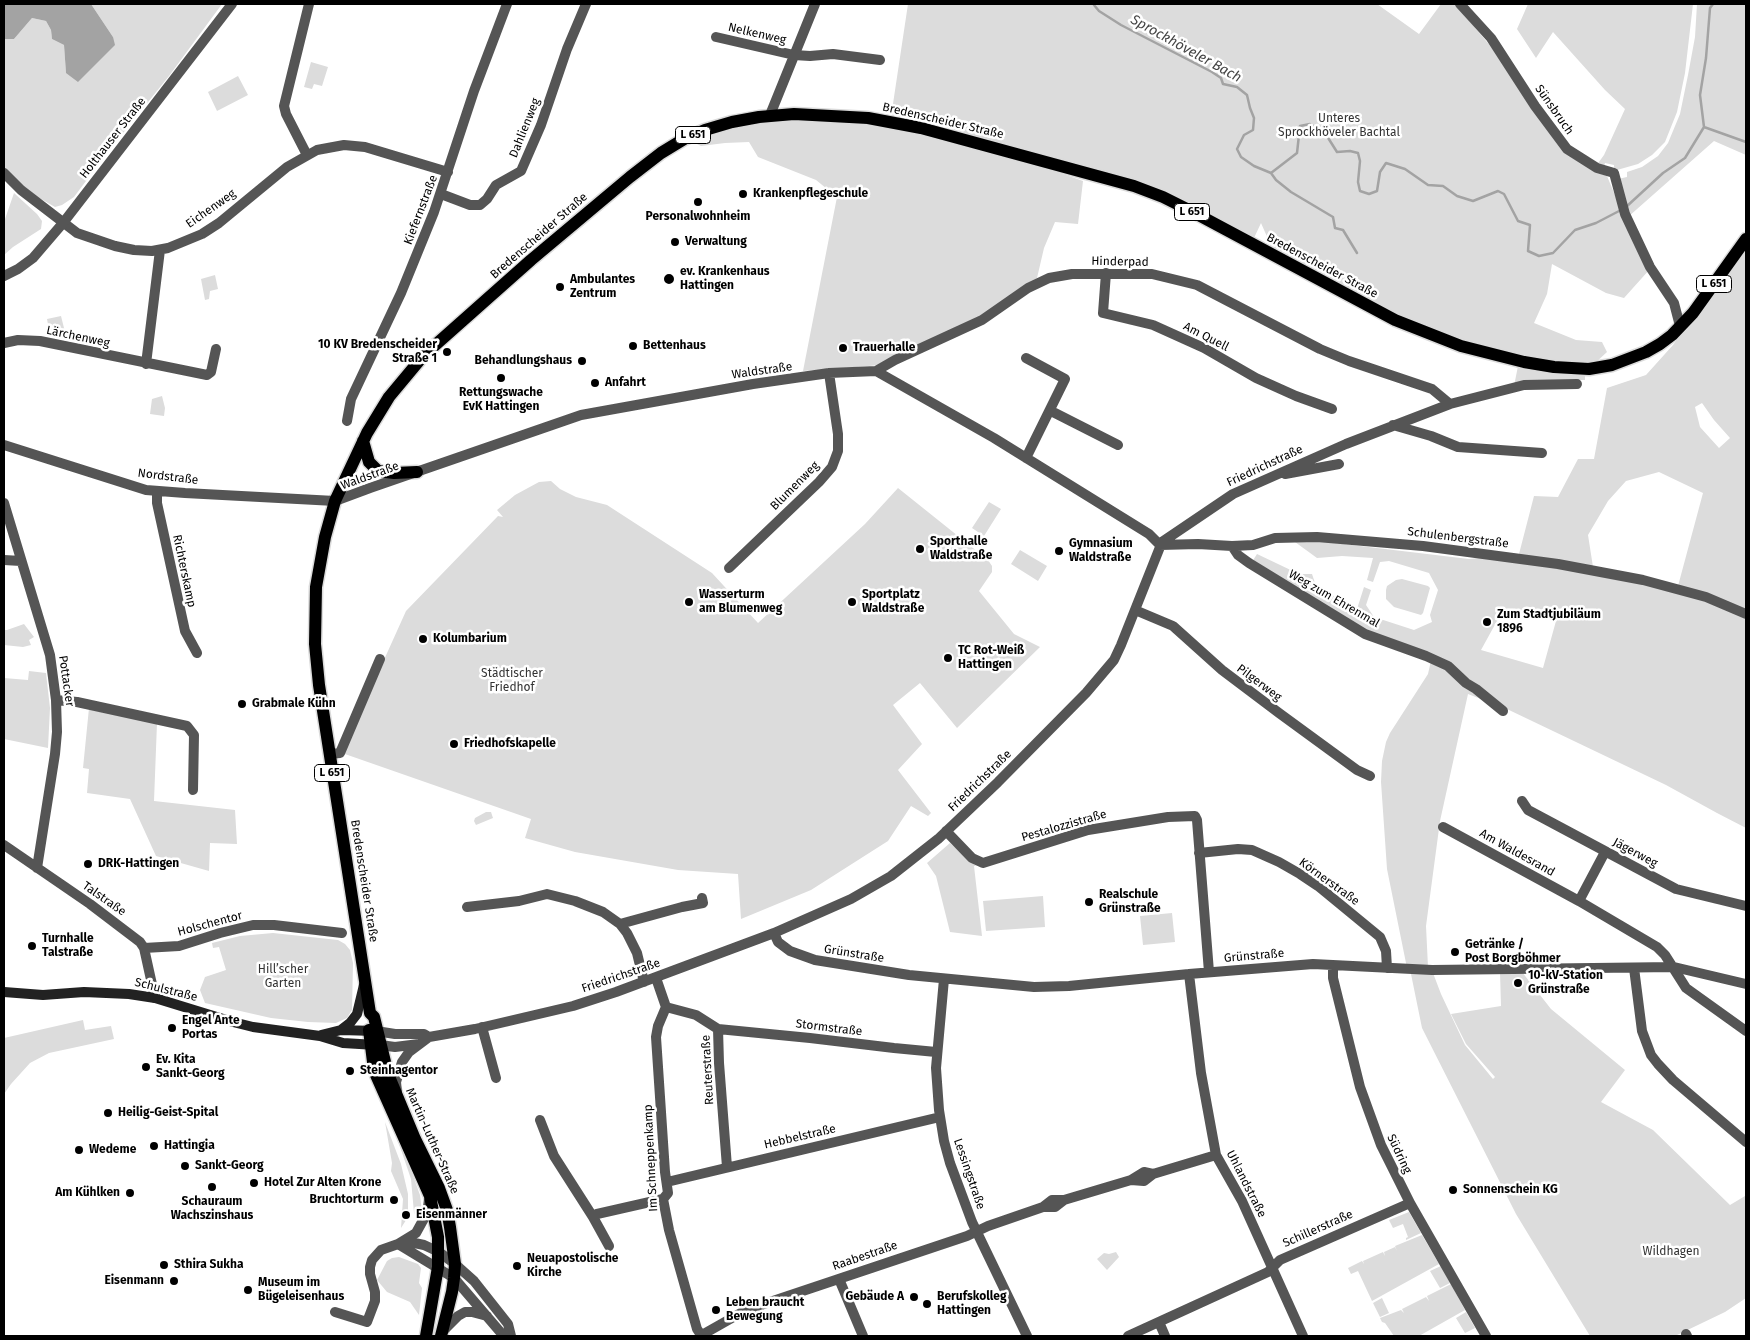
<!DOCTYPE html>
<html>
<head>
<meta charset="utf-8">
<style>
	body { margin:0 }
	#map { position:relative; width:1750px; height:1340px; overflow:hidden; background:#fff; font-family:"Fira Sans",sans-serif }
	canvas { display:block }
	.frame { position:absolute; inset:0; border:5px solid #000; pointer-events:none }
</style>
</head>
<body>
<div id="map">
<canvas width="1750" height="1340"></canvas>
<div class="frame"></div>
</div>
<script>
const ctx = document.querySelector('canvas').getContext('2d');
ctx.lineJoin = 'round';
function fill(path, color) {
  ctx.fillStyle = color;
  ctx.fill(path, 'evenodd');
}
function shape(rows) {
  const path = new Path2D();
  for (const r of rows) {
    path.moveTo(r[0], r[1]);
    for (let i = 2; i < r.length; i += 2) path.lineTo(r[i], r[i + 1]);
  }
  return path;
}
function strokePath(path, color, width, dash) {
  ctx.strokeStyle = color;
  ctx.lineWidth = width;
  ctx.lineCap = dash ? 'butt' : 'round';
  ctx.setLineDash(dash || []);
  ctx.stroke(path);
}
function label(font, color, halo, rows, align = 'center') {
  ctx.font = font + ' "Fira Sans",sans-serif';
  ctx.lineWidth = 5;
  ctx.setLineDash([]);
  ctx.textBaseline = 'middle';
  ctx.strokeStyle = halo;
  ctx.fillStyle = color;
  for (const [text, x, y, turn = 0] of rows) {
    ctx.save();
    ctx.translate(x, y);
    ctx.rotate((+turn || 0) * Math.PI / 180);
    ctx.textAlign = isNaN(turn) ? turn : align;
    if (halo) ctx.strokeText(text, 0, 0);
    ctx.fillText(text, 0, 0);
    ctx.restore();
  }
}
fill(shape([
	[91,4,222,4,169,76,107,153,74,197,62,205,55,207,34,195,4,169,4,39,14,39,32,18,46,21,51,30,52,39,64,45,66,73,113,37],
	[908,4,1377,4,1419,34,1441,4,1455,4,1503,61,1549,129,1597,172,1607,176,1627,224,1650,269,1624,298,1606,293,1552,264,1547,294,1534,323,1576,340,1602,342,1607,352,1594,364,1574,364,1498,354,1433,330,1366,301,1272,248,1261,223,1254,238,1194,207,891,117],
	[1528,4,1693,4,1685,73,1677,112,1665,142,1652,155,1638,164,1617,170,1614,170,1614,165,1605,163,1604,168,1596,166,1604,155,1625,109,1605,90,1553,32,1536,58,1517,29],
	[1697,4,1746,4,1746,155,1714,141,1628,217,1618,179,1627,177,1627,172,1642,167,1658,156,1668,143,1680,114,1688,75,1695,37],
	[311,62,328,67,322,86,314,84,312,89,304,87],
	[238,76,248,95,217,111,208,92],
	[796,119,850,121,926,135,1032,163,1083,181,1078,224,1055,222,1044,248,1037,278,982,317,881,365,803,371,837,197,816,180,758,157,749,142,725,143,701,146,691,141,706,133,760,121],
	[14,193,37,214,42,221,41,229,13,247,4,255,4,222],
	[1746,249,1746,828,1717,813,1666,785,1509,710,1468,694,1440,821,1426,926,1428,967,1407,968,1387,869,1381,782,1382,761,1386,742,1390,733,1428,674,1432,656,1371,634,1252,562,1257,554,1299,574,1312,574,1315,583,1323,590,1357,609,1364,587,1371,590,1366,605,1374,617,1414,630,1432,622,1430,615,1438,590,1429,573,1389,561,1380,562,1373,582,1367,580,1373,558,1342,556,1317,558,1295,542,1318,541,1469,559,1519,554,1534,496,1558,497,1578,459,1594,459,1607,388,1646,375,1673,345],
	[1702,403,1714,420,1730,438,1719,448,1700,427,1695,407],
	[1659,472,1703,493,1678,586,1593,567,1588,535,1608,501,1626,481],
	[1503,610,1523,612,1556,621,1543,668,1481,650],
	[215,275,218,289,210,291,209,299,205,300,201,279],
	[61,316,65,332,50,335,47,319],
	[1518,366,1551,372,1585,376,1585,380,1565,380,1514,386],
	[162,396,165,408,164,416,150,414,152,399],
	[551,481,560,489,576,497,607,505,712,573,758,623,865,524,898,488,988,560,992,566,992,572,979,591,1014,634,1040,647,957,728,920,683,893,705,922,744,898,770,931,813,928,816,911,806,888,841,811,890,741,919,738,874,678,870,575,852,525,838,531,819,342,753,406,611,498,516,503,517,497,510,515,495,539,482],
	[989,502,1001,509,984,536,972,528],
	[1020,550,1047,566,1038,581,1011,564],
	[1402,579,1428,586,1430,588,1423,613,1421,615,1394,607,1386,599,1386,590,1387,586,1396,580],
	[24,624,34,637,29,640,31,645,23,647,4,645,4,630,7,630],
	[29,671,46,673,50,708,48,748,4,739,4,678,28,680],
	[89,708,157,723,154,801,235,810,237,844,210,843,209,871,156,856,130,799,87,793,89,769,83,768],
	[486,812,491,812,493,818,476,825,474,821,475,818],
	[950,843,976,866,974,866,982,936,950,932,936,876,927,863],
	[1043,896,1045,927,986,931,983,901],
	[1172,913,1175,942,1143,945,1140,916],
	[273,933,338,940,345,944,350,950,353,963,352,1010,347,1018,336,1023,308,1022,271,1018,205,1003,200,990,205,977,226,970,219,947,213,948,212,943,240,936],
	[1500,972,1522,972,1551,1009,1625,1070,1601,1102,1653,1130,1730,1205,1745,1196,1746,1200,1746,1298,1725,1312,1675,1336,1590,1336,1516,1214,1422,1028,1411,974,1433,973,1441,994,1465,1045,1493,1079,1495,1077,1466,1044,1451,1014,1501,1006],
	[83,1020,85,1030,111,1026,114,1039,49,1053,30,1063,11,1084,4,1094,4,1038],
	[385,1122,401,1164,408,1194,408,1217,401,1228,403,1199,391,1171,392,1163],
	[397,1131,420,1195,422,1212,419,1221,414,1213,411,1179,395,1132],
	[1409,1212,1421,1233,1406,1240,1406,1238,1408,1237,1403,1224,1393,1228,1389,1220],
	[1422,1235,1439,1264,1372,1301,1358,1271,1351,1274,1348,1268,1362,1261,1364,1264,1363,1261,1383,1252,1385,1256,1384,1252,1395,1247,1397,1251,1395,1246],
	[1116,1252,1119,1257,1107,1270,1097,1259,1104,1253,1109,1254],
	[399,1257,418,1264,421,1268,419,1283,422,1288,419,1315,410,1302,387,1292,377,1280,387,1261,392,1258],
	[1441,1266,1450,1283,1440,1288,1430,1271],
	[1451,1284,1465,1310,1419,1336,1394,1336,1385,1323,1382,1322,1380,1318,1401,1310,1404,1313,1402,1309,1426,1297,1429,1301,1427,1296],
	[1382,1298,1389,1313,1380,1317,1373,1303],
	[1466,1312,1475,1328,1465,1333,1456,1318]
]), '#dcdcdc');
fill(shape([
	[4,4,91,4,113,37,115,45,78,82,66,73,64,45,52,39,51,30,46,21,32,18,14,39,4,39]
]), '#a3a3a3');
strokePath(shape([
	[1094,4,1094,5,1099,11,1121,25,1212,72,1221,78,1223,84,1237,87,1247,95,1250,108,1254,118,1253,130,1244,135,1237,149,1241,157,1254,166,1271,173,1297,153,1300,126,1310,124,1325,133,1337,152,1350,151,1358,153,1360,161,1358,182,1360,191,1369,194,1377,191,1380,172,1386,163,1405,169,1428,185,1443,186,1457,196,1473,201,1498,191,1504,194,1518,221,1530,225,1528,251,1539,256,1553,253,1575,230,1596,223,1621,210],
	[1704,127,1746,142],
	[1271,173,1276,180,1291,192,1333,217,1335,228,1343,230,1357,253],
	[1626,207,1663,173,1685,158,1704,127,1700,95,1706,58,1710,8,1713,4]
]), '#a3a3a3', 2.5);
const primary = shape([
	[363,441,369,462,378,471,394,473,417,472],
	[369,1030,373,1062,376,1075,430,1196,438,1237,438,1267,426,1336],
	[441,1336,452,1292,454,1278,455,1264,450,1227,447,1210,439,1188,415,1139,388,1074,374,1017,370,1013,319,685,315,644,316,587,325,537,335,501,367,433,389,397,424,355,531,260,630,177,661,153,684,139,705,130,732,122,759,117,794,114,868,118,921,128,1134,186,1163,197,1191,211,1395,320,1461,346,1524,362,1554,367,1589,369,1612,365,1646,352,1660,344,1672,335,1693,313,1746,239]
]);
strokePath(primary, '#dbdbdb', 15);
strokePath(shape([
	[1460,4,1491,38,1535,106,1567,149,1597,168,1614,173,1625,214,1650,267,1674,303,1680,326],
	[716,37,794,55,810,56,833,54,880,60],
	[770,115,815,4],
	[307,155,286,114,284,106,309,4],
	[4,173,21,190,77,233,115,246,134,250,152,251,168,248,202,234,219,223,287,167,317,150,344,145,365,147,448,172],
	[441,194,470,205,480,205,487,199,496,185,521,171,541,125,567,49,586,4],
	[1106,273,1103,313,1153,325,1204,348,1256,378,1296,396,1332,409],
	[4,343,18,340,40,341,207,375,211,372,216,349],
	[146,364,160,250],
	[876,371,895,360,982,320,1028,288,1049,278,1072,274,1152,274,1197,285,1320,349,1349,361,1432,389,1450,404],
	[1051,411,1118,445],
	[347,421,351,399,401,293,434,212,474,91,507,4],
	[1393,425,1431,436,1458,447,1542,453],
	[4,445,146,490,185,493,335,501,370,488,581,415,753,384,829,373,876,371,994,438,1149,534,1160,545],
	[1026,458,1065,379,1026,358],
	[1285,474,1339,464],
	[157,491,157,503,185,631,197,653],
	[4,503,50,655,56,700,57,732,55,754,37,868],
	[1160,545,1198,544,1232,546,1253,545,1275,538,1317,537,1423,546,1558,564,1643,580,1706,597,1746,614],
	[1232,546,1238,555,1249,563,1365,634,1426,656,1448,666,1466,683,1476,689,1503,711],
	[4,560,21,561],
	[729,568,819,482,832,467,838,451,838,434,829,373],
	[1135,610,1173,626,1222,670,1279,713,1357,770,1370,776],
	[56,700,77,702,187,726,194,735,193,790],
	[329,754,340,753,380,659],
	[1522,801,1528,810,1676,889,1746,906],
	[1443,827,1579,901,1657,947,1665,955,1686,988,1746,1031],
	[946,831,972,858,983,863,1088,830,1168,817,1195,816,1197,820,1209,972],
	[4,845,90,904,140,942,144,948,155,998],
	[1199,853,1238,849,1252,850,1279,862,1300,874,1318,886,1380,937,1386,951,1387,968],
	[1579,901,1605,852],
	[467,907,519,901,547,894,575,901,603,912,620,924,627,933,637,953,644,982],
	[620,924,682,907,703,903,702,898],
	[774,933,778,942,790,951,815,960,909,975,1034,987,1069,986,1189,974,1313,964,1432,970,1674,967,1746,984],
	[144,948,179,946,220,933,253,925,274,925,342,933],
	[1333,965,1333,978,1360,1087,1381,1145,1410,1203,1486,1336],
	[1634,968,1642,1031,1651,1055,1658,1064,1673,1080,1746,1142],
	[1189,974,1201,1073,1216,1155,1242,1201,1303,1336],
	[656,978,666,1007,658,1026,656,1037,665,1172,668,1193,663,1199,669,1230,697,1329,701,1335],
	[944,979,936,1068,939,1110,944,1141,950,1163,972,1222,1027,1336],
	[666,1007,696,1015,718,1029,719,1063,727,1167],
	[482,1027,496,1078],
	[718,1029,810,1038,894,1048,936,1052],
	[376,1031,395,1034,424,1034,429,1037],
	[380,1045,395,1047,419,1044],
	[397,1092,396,1082,402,1062,409,1052,429,1037,475,1029,573,1006,616,992,774,933,851,899,891,876,938,839,998,782,1086,693,1114,660,1121,645,1162,542,1233,494,1346,444,1450,404,1524,385,1577,384],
	[540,1120,554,1156,593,1217,597,1214,663,1199],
	[1131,1180,1144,1181,1153,1174,1216,1155],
	[667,1182,940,1117],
	[1043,1207,1055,1207,1064,1200],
	[593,1217,609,1246],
	[405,1241,424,1245,439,1252,455,1264,474,1281,508,1324,511,1336],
	[398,1244,454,1278,502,1334,509,1336],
	[839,1279,863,1336],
	[335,1312,367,1322,375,1301,375,1292,370,1274,370,1267,372,1260,381,1250,398,1244,416,1233,427,1213,429,1200],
	[1159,1322,1165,1336],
	[442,1332,458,1316,465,1312,472,1312,487,1316],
	[1686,1334,1687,1336],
	[700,1336,746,1310,967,1236,988,1226,1043,1207,1052,1200,1064,1200,1131,1180,1144,1172,1153,1174],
	[1128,1336,1268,1272,1280,1260,1410,1203]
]), '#555', 10);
strokePath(shape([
	[4,276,18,269,33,258,63,223,232,4]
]), '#555', 10);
strokePath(shape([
	[4,992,43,995,84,992,129,994,155,998,233,1022,253,1027,320,1036,343,1043,376,1045],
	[341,1030,350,1023,357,1014,364,985],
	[321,1035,341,1030,375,1031]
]), '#222', 10);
strokePath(primary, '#000', 12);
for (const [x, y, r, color] of [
	[743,194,5,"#000"],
	[698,202,5,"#000"],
	[675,242,5,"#000"],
	[669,279,6,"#000"],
	[560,287,5,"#000"],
	[633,346,5,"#000"],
	[843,348,5,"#000"],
	[447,352,5,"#000"],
	[582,361,5,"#000"],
	[501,378,5,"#000"],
	[595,383,5,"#000"],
	[920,549,5,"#000"],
	[1059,551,5,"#000"],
	[689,602,5,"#000"],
	[852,602,5,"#000"],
	[1487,622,5,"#000"],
	[423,639,5,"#000"],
	[948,658,5,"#000"],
	[242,704,5,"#000"],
	[454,744,5,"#000"],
	[88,864,5,"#000"],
	[1089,902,5,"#000"],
	[32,946,5,"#000"],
	[1455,952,5,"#000"],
	[1518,983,5,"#000"],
	[172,1028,5,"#000"],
	[146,1067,5,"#000"],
	[350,1071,5,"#000"],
	[108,1113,5,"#000"],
	[154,1146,5,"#000"],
	[79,1150,5,"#000"],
	[185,1166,5,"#000"],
	[254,1183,5,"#000"],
	[212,1187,5,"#000"],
	[1453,1190,5,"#000"],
	[130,1193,5,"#000"],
	[394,1200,5,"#000"],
	[406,1215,5,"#000"],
	[164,1265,5,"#000"],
	[517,1266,5,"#000"],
	[174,1281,5,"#000"],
	[248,1290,5,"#000"],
	[914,1297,5,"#000"],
	[927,1304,5,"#000"],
	[716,1310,5,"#000"]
]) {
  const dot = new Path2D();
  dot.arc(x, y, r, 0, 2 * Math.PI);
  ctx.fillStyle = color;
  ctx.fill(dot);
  strokePath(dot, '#fff', 2);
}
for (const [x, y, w] of [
	[693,135,35],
	[1192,212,35],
	[1714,284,35],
	[332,773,35]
]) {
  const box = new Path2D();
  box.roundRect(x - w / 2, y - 8.5, w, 17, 4);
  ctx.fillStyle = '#fff';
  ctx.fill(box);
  strokePath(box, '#000', 1);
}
label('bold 11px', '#000', null, [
	["L 651",693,135],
	["L 651",1192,212],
	["L 651",1714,284],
	["L 651",332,773]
]);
label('12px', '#000', '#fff', [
	["Nelkenweg",757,34,13],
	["Sünsbruch",1554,110,55],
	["Bredenscheider Straße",943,121,13],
	["Dahlienweg",525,128,-68],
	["Holthauser Straße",113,138,-52],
	["Eichenweg",211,209,-35],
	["Kiefernstraße",421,210,-69],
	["Bredenscheider Straße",539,236,-41],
	["Hinderpad",1120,262,1],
	["Bredenscheider Straße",1322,266,28],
	["Lärchenweg",78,337,12],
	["Am Quell",1206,337,27],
	["Waldstraße",762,371,-8],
	["Friedrichstraße",1265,466,-25],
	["Waldstraße",370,476,-20],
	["Nordstraße",168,477,7],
	["Blumenweg",795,486,-45],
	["Schulenbergstraße",1458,538,7],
	["Richterskamp",184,571,78],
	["Weg zum Ehrenmal",1334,599,30],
	["Pottacker",66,681,82],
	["Pilgerweg",1259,683,37],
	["Friedrichstraße",980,781,-44],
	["Pestalozzistraße",1064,826,-16],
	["Am Waldesrand",1517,853,29],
	["Jägerweg",1635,853,28],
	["Bredenscheider Straße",364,881,81],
	["Körnerstraße",1329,882,36],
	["Talstraße",104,899,35],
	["Holschentor",210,924,-15],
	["Grünstraße",854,954,9],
	["Grünstraße",1254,956,-5],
	["Friedrichstraße",621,976,-19],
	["Schulstraße",166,990,14],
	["Stormstraße",829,1028,7],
	["Reuterstraße",708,1070,-93],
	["Hebbelstraße",800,1137,-13],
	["Martin-Luther-Straße",432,1141,66],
	["Südring",1399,1154,65],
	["Im Schneppenkamp",651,1158,-93],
	["Lessingstraße",969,1174,71],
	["Uhlandstraße",1246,1184,63],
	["Schillerstraße",1318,1229,-24],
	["Raabestraße",865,1256,-19]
]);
label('12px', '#333', '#fff', [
	["Unteres",1339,119],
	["Sprockhöveler Bachtal",1339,133],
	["Städtischer",512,674],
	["Friedhof",512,688],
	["Hill’scher",283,970],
	["Garten",283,984],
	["Wildhagen",1671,1252]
]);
label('bold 12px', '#000', '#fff', [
	["Krankenpflegeschule",753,194],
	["Personalwohnheim",698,217,"center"],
	["Verwaltung",685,242],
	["ev. Krankenhaus",680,272],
	["Hattingen",680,286],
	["Ambulantes",570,280],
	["Zentrum",570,294],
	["10 KV Bredenscheider",437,345,"right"],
	["Straße 1",437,359,"right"],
	["Bettenhaus",643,346],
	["Trauerhalle",853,348],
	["Behandlungshaus",572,361,"right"],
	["Anfahrt",605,383],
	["Rettungswache",501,393,"center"],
	["EvK Hattingen",501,407,"center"],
	["Sporthalle",930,542],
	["Waldstraße",930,556],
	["Gymnasium",1069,544],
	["Waldstraße",1069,558],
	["Wasserturm",699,595],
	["am Blumenweg",699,609],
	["Sportplatz",862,595],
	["Waldstraße",862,609],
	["Zum Stadtjubiläum",1497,615],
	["1896",1497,629],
	["Kolumbarium",433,639],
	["TC Rot-Weiß",958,651],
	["Hattingen",958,665],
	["Grabmale Kühn",252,704],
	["Friedhofskapelle",464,744],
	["DRK-Hattingen",98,864],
	["Realschule",1099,895],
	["Grünstraße",1099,909],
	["Turnhalle",42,939],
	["Talstraße",42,953],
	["Getränke /",1465,945],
	["Post Borgböhmer",1465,959],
	["10-kV-Station",1528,976],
	["Grünstraße",1528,990],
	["Engel Ante",182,1021],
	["Portas",182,1035],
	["Ev. Kita",156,1060],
	["Sankt-Georg",156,1074],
	["Steinhagentor",360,1071],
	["Heilig-Geist-Spital",118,1113],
	["Hattingia",164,1146],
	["Wedeme",89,1150],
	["Sankt-Georg",195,1166],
	["Hotel Zur Alten Krone",264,1183],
	["Sonnenschein KG",1463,1190],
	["Am Kühlken",120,1193,"right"],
	["Bruchtorturm",384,1200,"right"],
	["Schauraum",212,1202,"center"],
	["Wachszinshaus",212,1216,"center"],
	["Eisenmänner",416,1215],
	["Neuapostolische",527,1259],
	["Kirche",527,1273],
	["Sthira Sukha",174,1265],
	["Eisenmann",164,1281,"right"],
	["Museum im",258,1283],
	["Bügeleisenhaus",258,1297],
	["Gebäude A",904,1297,"right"],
	["Berufskolleg",937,1297],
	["Hattingen",937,1311],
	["Leben braucht",726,1303],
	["Bewegung",726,1317]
], 'left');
label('italic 14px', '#444', '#fff', [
	["Sprockhöveler Bach",1186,49,29]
]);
</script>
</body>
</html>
